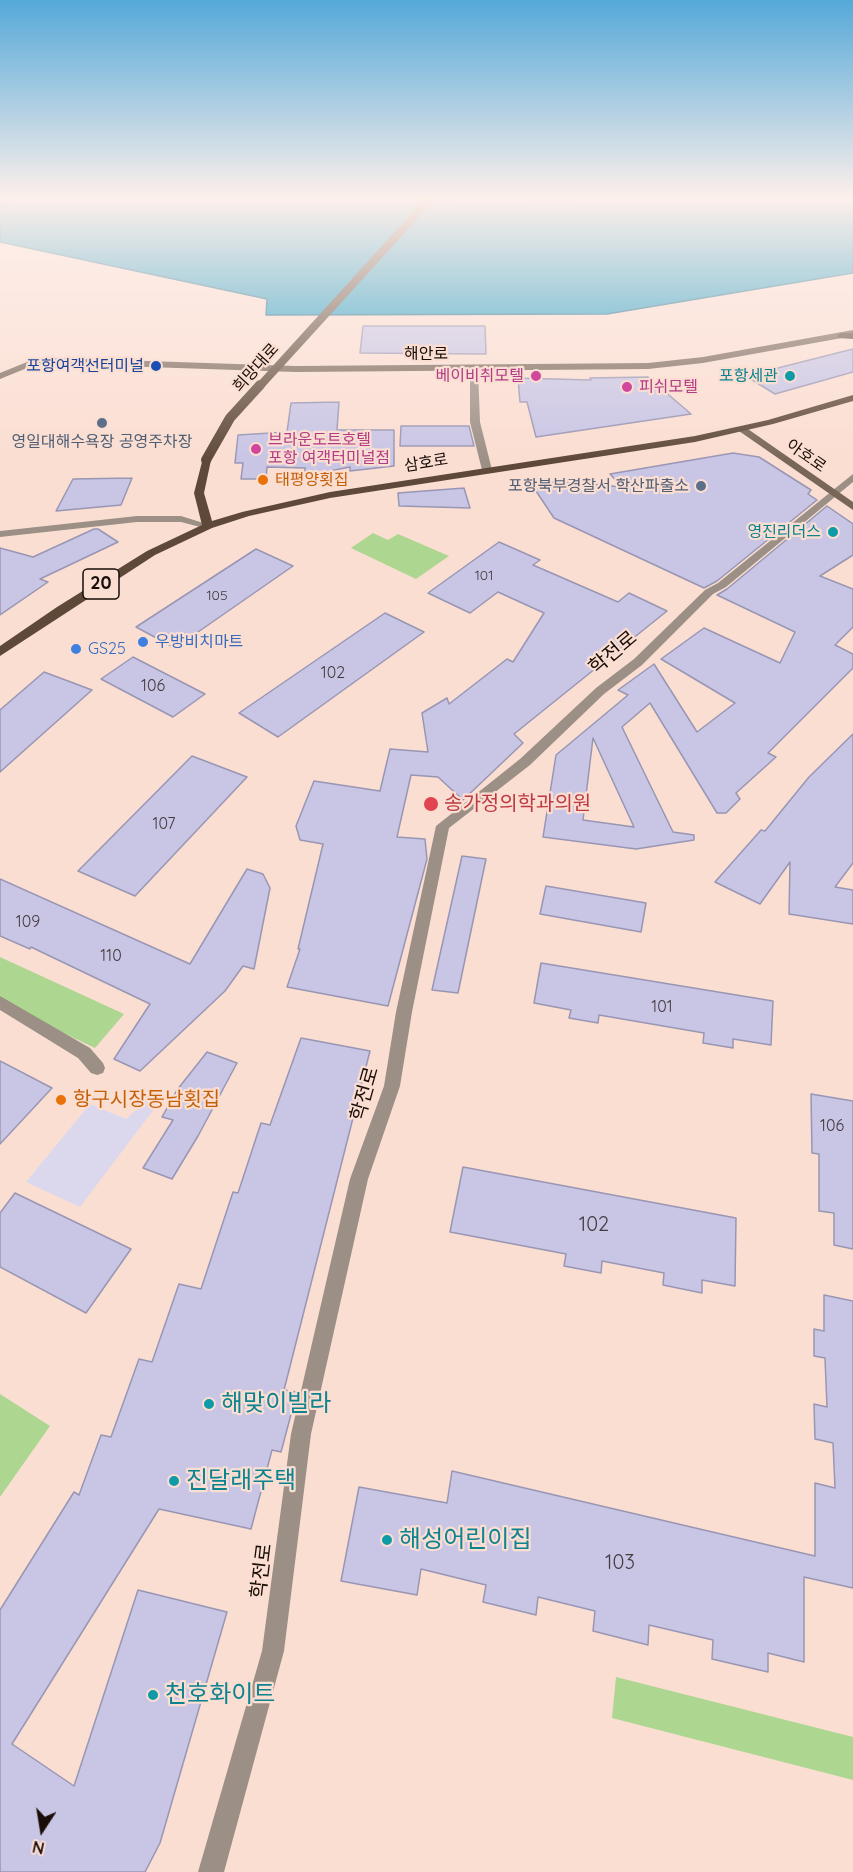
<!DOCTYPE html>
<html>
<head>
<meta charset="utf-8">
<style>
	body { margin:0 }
	#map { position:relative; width:853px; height:1872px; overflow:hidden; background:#fbded2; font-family:Quicksand,sans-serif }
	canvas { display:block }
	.north { position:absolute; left:12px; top:1800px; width:60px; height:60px; -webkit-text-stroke:4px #fbded2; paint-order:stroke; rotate:192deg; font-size:16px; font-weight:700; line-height:24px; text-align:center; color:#190d08 }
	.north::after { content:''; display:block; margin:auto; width:21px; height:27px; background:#190d08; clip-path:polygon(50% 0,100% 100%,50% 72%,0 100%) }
</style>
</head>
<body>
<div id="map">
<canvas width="853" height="1872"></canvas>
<div class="north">N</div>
</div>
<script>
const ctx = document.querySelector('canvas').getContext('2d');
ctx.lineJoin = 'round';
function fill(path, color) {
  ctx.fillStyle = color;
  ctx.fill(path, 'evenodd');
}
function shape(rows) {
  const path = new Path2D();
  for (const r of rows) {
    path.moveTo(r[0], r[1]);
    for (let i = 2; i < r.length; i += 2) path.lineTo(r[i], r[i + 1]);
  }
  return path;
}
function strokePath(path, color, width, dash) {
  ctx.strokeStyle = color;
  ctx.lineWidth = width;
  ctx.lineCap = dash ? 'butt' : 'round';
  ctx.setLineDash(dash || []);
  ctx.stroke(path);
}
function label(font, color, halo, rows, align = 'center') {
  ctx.font = font + ' Quicksand,"Noto Sans KR",sans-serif';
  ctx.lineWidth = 4.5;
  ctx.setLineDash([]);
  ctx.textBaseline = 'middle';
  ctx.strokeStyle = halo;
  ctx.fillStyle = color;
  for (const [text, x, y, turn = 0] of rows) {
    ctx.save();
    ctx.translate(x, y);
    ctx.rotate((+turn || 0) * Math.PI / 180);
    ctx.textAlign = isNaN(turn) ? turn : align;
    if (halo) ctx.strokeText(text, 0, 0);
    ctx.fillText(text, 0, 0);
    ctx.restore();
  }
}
fill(shape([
	[148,1099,158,1104,80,1207,26,1182,90,1104,126,1119]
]), '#dbd8ee');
fill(shape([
	[373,533,388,540,398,534,449,556,416,579,351,548],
	[0,957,124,1014,95,1048,0,1003],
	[0,1394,50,1426,0,1497],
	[616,1677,853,1737,853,1780,612,1718]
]), '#add691');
const water = shape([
	[0,198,853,198,853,273,607,314,266,315,267,299,0,242,0,198]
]);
fill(water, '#1899c3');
strokePath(water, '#186f8b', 1.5);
strokePath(shape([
	[433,200,456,204,506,205,590,198],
	[0,208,23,198]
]), '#18475a', 1.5, [4, 3]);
const building = shape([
	[363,326,485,326,486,354,360,353,363,326],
	[853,349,853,372,775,394,746,376,853,349],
	[648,377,691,414,536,437,527,402,520,402,518,378,591,380,590,378,648,377],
	[339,402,337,430,394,430,394,466,350,471,350,467,305,476,305,468,267,467,266,479,241,479,243,463,235,463,238,435,287,432,291,403,339,402],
	[401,426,469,426,474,446,400,446,401,426],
	[733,453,759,457,811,490,808,494,817,500,717,581,704,588,554,518,532,485,559,481,622,487,610,474,733,453],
	[132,478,121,505,56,511,73,479,132,478],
	[464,488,470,508,399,506,398,493,464,488],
	[827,506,853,524,853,555,820,576,853,589,853,627,835,645,853,654,853,668,768,753,776,757,736,793,740,799,726,813,717,813,650,703,622,727,673,832,694,835,694,840,636,849,543,837,556,755,628,695,618,690,654,664,697,732,735,703,661,659,704,628,780,663,795,632,717,595,727,589,827,506],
	[593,738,634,827,583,820,593,738],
	[94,529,98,529,118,542,40,579,48,582,0,615,0,548,33,557,94,529],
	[499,542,540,560,533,565,618,602,629,593,667,611,514,734,523,743,463,800,438,777,411,775,397,837,425,839,427,859,388,1006,287,987,300,949,298,949,323,844,300,840,296,826,314,781,380,791,390,749,428,752,422,713,447,698,449,704,507,659,513,662,544,613,498,592,470,613,428,593,499,542],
	[256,549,293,566,175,648,136,627,256,549],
	[385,613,424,632,278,737,239,713,385,613],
	[133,657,205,694,173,717,101,679,133,657],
	[44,672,92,690,0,772,0,710,44,672],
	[853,734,853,863,835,887,853,890,853,924,789,914,790,862,760,904,715,882,761,830,765,831,809,777,853,734],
	[192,756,247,777,135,896,78,871,192,756],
	[462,856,486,859,458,993,432,990,462,856],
	[247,869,263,874,270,888,254,969,243,966,225,991,140,1071,114,1059,150,1004,31,947,30,949,0,936,0,879,190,964,247,869],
	[546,886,646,903,641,932,540,914,546,886],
	[541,963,773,1001,771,1045,733,1039,733,1048,703,1043,704,1033,599,1015,598,1023,569,1018,571,1010,534,1003,541,963],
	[301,1038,370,1051,284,1390,297,1392,281,1452,272,1450,251,1529,159,1509,12,1744,74,1786,138,1590,227,1612,160,1843,145,1872,0,1872,0,1610,74,1492,79,1495,101,1435,111,1437,139,1359,152,1362,179,1284,201,1289,233,1192,238,1193,261,1123,270,1125,301,1038],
	[207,1052,237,1063,198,1136,172,1179,143,1168,173,1120,162,1117,177,1090,207,1052],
	[0,1061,52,1088,0,1144,0,1061],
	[811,1094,853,1101,853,1249,834,1245,834,1213,819,1211,819,1154,812,1153,811,1094],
	[463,1167,736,1218,735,1286,702,1280,702,1293,663,1285,664,1273,602,1261,601,1273,564,1266,566,1254,450,1232,463,1167],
	[15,1193,131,1249,86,1313,0,1267,0,1213,15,1193],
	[824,1295,853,1301,853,1588,804,1577,804,1662,768,1653,768,1672,712,1659,713,1640,649,1625,648,1645,593,1631,595,1611,538,1597,536,1615,483,1602,486,1585,421,1569,417,1595,341,1581,359,1487,447,1503,452,1471,815,1556,815,1483,835,1488,833,1443,815,1439,814,1404,827,1407,825,1358,814,1356,814,1329,824,1331,824,1295]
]);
fill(building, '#c8c5e5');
strokePath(building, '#9996b4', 1.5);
fill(shape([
	[474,366,478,369,480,422,492,470,487,473,482,470,470,422,470,369,474,366],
	[853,474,853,482,726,587,713,594,642,665,604,694,530,765,449,828,412,1012,400,1086,368,1179,311,1434,284,1651,224,1872,198,1872,262,1651,291,1434,350,1179,384,1086,396,1012,436,826,520,759,596,688,634,659,705,590,718,583,853,474],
	[137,516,181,516,213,526,208,529,181,522,137,522,0,537,0,531,137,516],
	[0,996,90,1048,103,1063,105,1068,103,1073,97,1075,91,1073,78,1058,0,1010,0,996]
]), '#9b8f86');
fill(shape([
	[853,330,853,336,703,363,648,369,296,372,58,364,32,366,0,379,0,373,27,362,58,358,296,366,648,363,703,357,853,330],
	[739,427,745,427,853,502,853,510,739,431,739,427]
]), '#786659');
fill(shape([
	[841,333,853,333,853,339,838,338,837,336,841,333],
	[853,395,853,401,773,424,695,442,330,498,249,516,212,528,155,555,0,656,0,646,57,607,147,551,202,525,194,493,203,458,211,460,204,493,212,521,242,512,330,492,695,436,768,420,853,395]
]), '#5e4939');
strokePath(shape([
	[259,387,431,198]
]), '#5e4939', 8);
strokePath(shape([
	[206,460,230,418,260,385]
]), '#5e4939', 10);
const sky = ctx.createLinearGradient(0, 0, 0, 461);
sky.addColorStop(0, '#55a9d9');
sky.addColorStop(0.43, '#fdf0eb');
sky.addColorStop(1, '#fdf0eb00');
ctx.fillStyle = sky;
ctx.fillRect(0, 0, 853, 461);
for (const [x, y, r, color] of [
	[156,366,6,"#1a4fb4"],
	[536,376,6,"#d1479c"],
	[790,376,6,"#0f9aa8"],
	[627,387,6,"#d1479c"],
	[102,423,6,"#5c6f8a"],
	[256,449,6,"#d1479c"],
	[263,480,6,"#e8710a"],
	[701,486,6,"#5c6f8a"],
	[833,532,6,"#0f9aa8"],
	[143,642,6,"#3f7fe0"],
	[76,649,6,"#3f7fe0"],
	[431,804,8,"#e0444e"],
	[61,1100,6,"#e8710a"],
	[209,1404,6,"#0f9aa8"],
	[174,1481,6,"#0f9aa8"],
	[387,1540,6,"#0f9aa8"],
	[153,1695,6,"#0f9aa8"]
]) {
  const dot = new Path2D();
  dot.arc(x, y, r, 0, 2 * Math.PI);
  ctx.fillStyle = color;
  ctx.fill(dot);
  strokePath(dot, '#fbded2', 2);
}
label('14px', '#453b3f', null, [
	["101",484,576],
	["105",217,596]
]);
label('16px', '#190d08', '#fbded2', [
	["해안로",426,354],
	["희망대로",256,368,-48],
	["아호로",806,456,35],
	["삼호로",426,463,-9]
]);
label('16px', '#164399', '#fbded2', [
	["포항여객선터미널",144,366]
], 'right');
label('16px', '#b23c85', '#fbded2', [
	["베이비취모텔",524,376,"right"],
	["피쉬모텔",639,387],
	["브라운도트호텔",268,440],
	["포항 여객터미널점",268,458]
], 'left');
label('16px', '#0d838f', '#fbded2', [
	["포항세관",778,376],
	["영진리더스",821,532]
], 'right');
label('16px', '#4e5e75', '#fbded2', [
	["영일대해수욕장 공영주차장",102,442],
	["포항북부경찰서 학산파출소",689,486,"right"]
]);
label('16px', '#c56008', '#fbded2', [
	["태평양횟집",275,480]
], 'left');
label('16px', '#366cbe', '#fbded2', [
	["우방비치마트",155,642],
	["GS25",88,649]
], 'left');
label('16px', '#453b3f', null, [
	["102",333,673],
	["106",153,686],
	["107",164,824],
	["109",28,922],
	["110",111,956],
	["101",662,1007],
	["106",832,1126]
]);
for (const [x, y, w] of [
	[101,584,36]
]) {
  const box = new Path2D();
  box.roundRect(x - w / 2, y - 15, w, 30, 4.5);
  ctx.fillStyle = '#fbded2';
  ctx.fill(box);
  strokePath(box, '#190d08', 1.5);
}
label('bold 18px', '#190d08', null, [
	["20",101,584]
]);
label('20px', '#190d08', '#fbded2', [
	["학전로",613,653,-40],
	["학전로",365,1094,-74],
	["학전로",262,1571,-83]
]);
label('20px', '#be3a42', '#fbded2', [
	["송가정의학과의원",444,804]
], 'left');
label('20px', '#c56008', '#fbded2', [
	["항구시장동남횟집",73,1100]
], 'left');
label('20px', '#453b3f', null, [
	["102",594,1225],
	["103",620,1563]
]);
label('24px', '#0d838f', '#fbded2', [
	["해맞이빌라",221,1404],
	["진달래주택",186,1481],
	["해성어린이집",399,1540],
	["천호화이트",165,1695]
], 'left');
</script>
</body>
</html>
